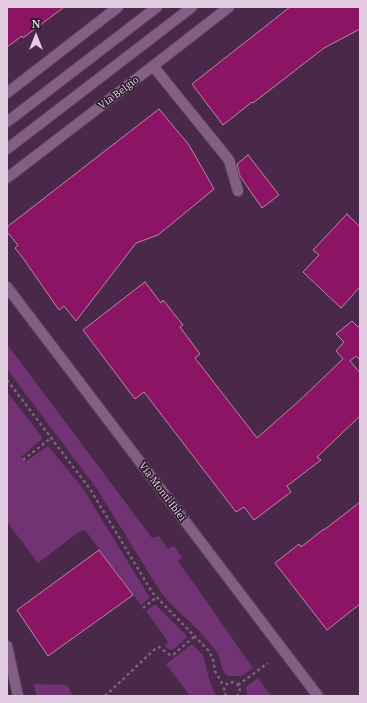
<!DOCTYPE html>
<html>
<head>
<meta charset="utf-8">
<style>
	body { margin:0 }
	#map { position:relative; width:367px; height:703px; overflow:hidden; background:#49284a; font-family:"Noto Serif",serif }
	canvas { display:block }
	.frame { position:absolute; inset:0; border:8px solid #e2cde2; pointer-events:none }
	.north { position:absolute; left:16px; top:16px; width:40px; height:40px; -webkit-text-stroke:3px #271827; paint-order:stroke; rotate:0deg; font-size:11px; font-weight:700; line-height:16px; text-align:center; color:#e2cde2 }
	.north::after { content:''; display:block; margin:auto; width:14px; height:18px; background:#e2cde2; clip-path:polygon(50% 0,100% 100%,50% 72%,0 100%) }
</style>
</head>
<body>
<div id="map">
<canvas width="367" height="703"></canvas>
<div class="frame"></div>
<div class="north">N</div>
</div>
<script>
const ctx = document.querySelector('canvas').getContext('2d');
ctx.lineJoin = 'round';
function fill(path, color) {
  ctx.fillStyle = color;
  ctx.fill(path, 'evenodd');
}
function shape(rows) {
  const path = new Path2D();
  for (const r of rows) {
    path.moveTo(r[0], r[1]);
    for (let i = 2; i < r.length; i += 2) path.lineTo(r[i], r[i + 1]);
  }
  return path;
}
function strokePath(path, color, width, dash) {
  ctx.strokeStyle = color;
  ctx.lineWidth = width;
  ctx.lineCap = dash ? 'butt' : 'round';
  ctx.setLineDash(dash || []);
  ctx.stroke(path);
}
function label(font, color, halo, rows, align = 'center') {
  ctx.font = font + ' "Noto Serif",serif';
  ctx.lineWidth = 3;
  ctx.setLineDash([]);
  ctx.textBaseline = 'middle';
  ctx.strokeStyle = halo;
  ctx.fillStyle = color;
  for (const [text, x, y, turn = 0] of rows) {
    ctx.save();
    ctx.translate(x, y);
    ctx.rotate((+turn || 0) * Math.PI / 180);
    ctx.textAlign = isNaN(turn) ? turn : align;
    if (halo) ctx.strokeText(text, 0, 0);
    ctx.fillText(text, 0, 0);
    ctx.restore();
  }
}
fill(shape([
	[7,344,152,538,159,536,168,549,174,546,182,558,178,561,253,668,241,676,229,676,225,674,223,670,218,654,212,646,200,632,168,601,160,591,97,489,7,369],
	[7,392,42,437,41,440,21,457,25,462,46,447,48,446,77,481,87,495,150,598,141,605,85,530,79,532,38,563,7,522],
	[154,605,156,605,186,635,187,637,185,639,174,649,171,650,167,648,165,646,168,642,146,611],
	[192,644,203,655,210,682,216,696,190,696,166,664],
	[258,678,271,696,246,696,247,693,246,687],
	[34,684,67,685,73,696,36,696]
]), '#713373');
const building = shape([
	[7,7,64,7,23,38,22,36,7,47,7,7],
	[290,7,360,7,360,29,324,48,253,103,252,102,223,125,192,84,290,7],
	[159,109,189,145,214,189,158,235,136,243,76,321,64,306,59,310,23,258,15,248,18,245,7,232,7,227,159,109],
	[248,155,279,195,262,208,240,176,237,164,248,155],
	[347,214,360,227,360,287,341,308,303,272,319,255,313,250,347,214],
	[145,282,161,303,163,300,183,325,180,327,200,354,195,358,257,438,300,400,343,359,336,351,344,342,336,334,352,321,358,327,360,326,360,360,356,356,350,361,360,373,360,416,317,457,321,460,287,486,291,492,254,520,244,507,236,512,144,392,135,399,83,330,145,282],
	[360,502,360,604,327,630,275,563,299,544,301,547,324,529,324,530,360,502],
	[99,550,133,595,48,656,17,610,99,550]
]);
fill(building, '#8c1465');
strokePath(building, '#bb88a3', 1);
const street = shape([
	[153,66,229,160,238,191],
	[7,93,118,7],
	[7,178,153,66,229,7],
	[7,287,318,696]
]);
const secondary = shape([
	[7,122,157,7],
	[7,149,192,7],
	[7,646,18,696]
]);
strokePath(street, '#604462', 12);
strokePath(secondary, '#604462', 12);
strokePath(shape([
	[7,380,90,489,152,592,165,606,209,651,213,659,215,671,222,683,225,685],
	[23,460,51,438],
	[143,608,157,597],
	[238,685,268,663],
	[105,696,155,649,159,647,170,655,174,654,195,636],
	[226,696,224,692,224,687,228,683,232,682,237,684,240,688,239,694,237,696]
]), '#7d607e', 2.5, [3, 3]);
strokePath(street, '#835f84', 10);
strokePath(secondary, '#835f84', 10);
label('10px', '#e2cde2', '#271827', [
	["Via Belgio",119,93,-37],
	["Via Monti Iblei",162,492,53]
]);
</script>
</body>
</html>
